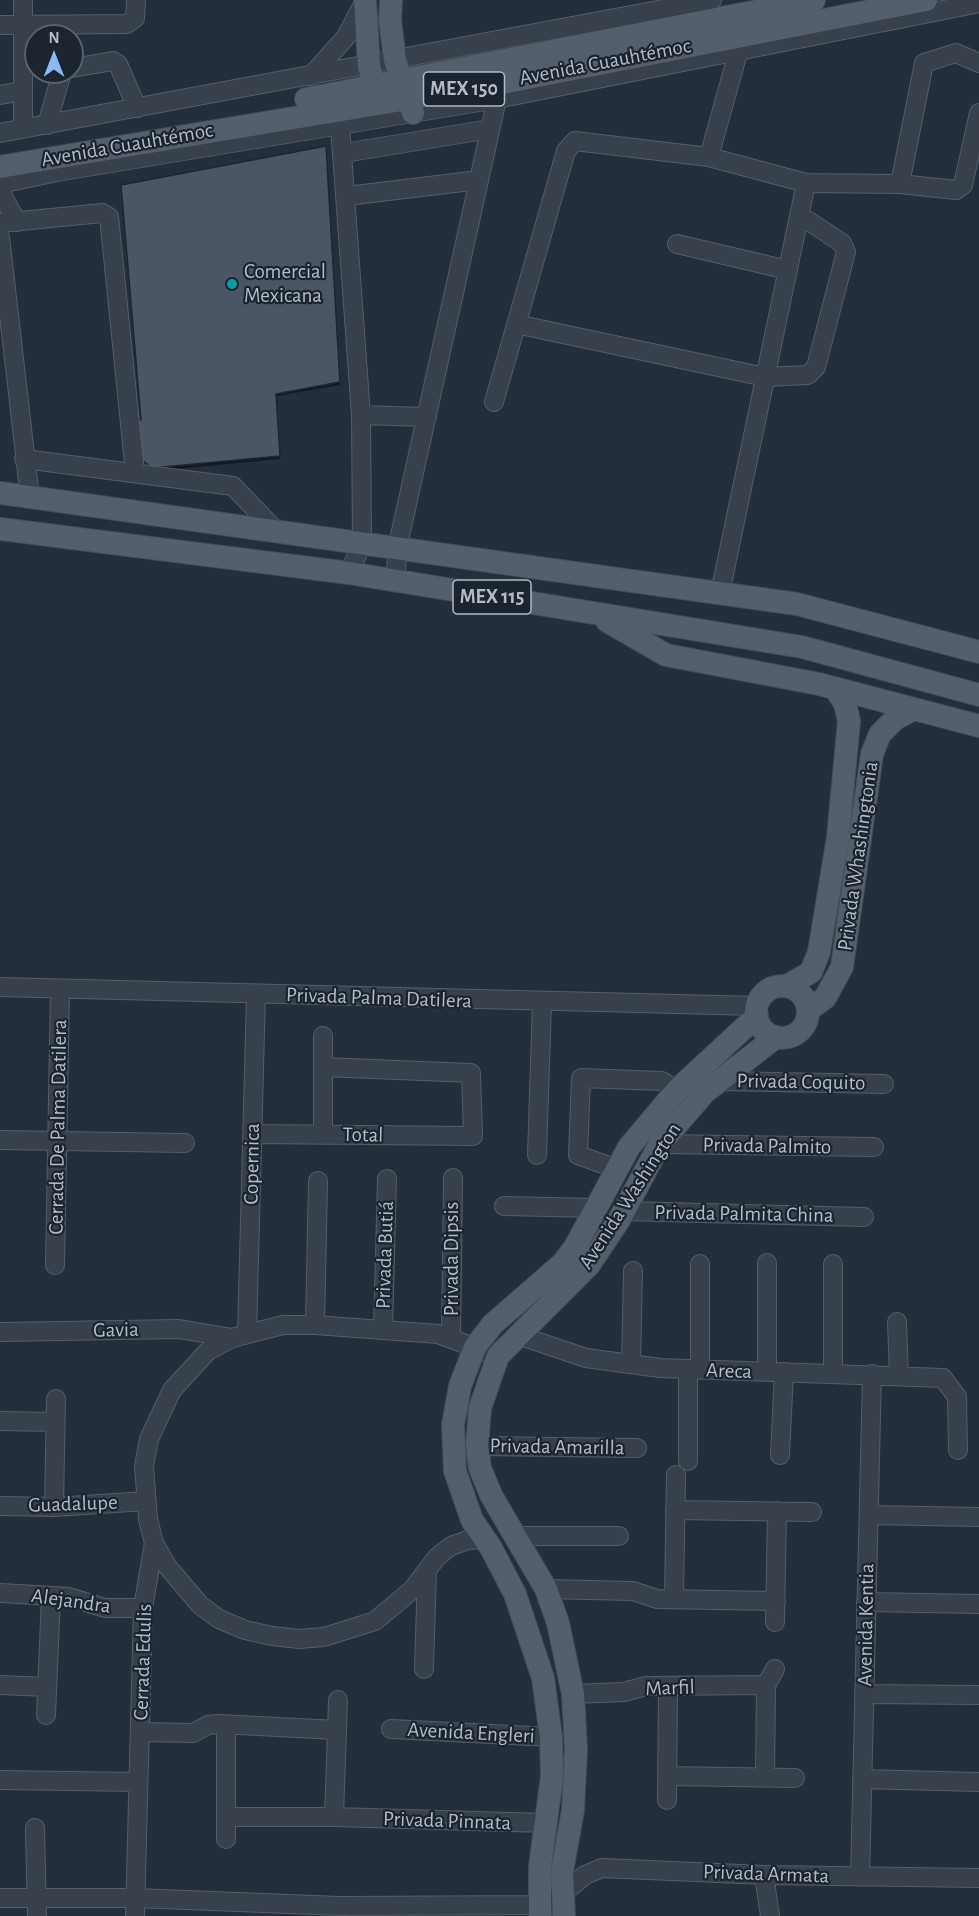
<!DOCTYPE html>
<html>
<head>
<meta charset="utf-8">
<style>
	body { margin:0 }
	#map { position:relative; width:979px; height:1916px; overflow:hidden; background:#232f3a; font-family:"Alegreya Sans",sans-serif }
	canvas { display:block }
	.north { position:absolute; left:24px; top:24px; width:60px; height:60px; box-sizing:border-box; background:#1c252f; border:2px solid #58616b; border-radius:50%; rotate:0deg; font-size:16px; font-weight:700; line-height:24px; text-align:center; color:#b2bbc6 }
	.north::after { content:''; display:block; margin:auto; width:21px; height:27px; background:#8bbaf3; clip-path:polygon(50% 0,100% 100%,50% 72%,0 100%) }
</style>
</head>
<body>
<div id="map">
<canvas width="979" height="1916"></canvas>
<div class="north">N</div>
</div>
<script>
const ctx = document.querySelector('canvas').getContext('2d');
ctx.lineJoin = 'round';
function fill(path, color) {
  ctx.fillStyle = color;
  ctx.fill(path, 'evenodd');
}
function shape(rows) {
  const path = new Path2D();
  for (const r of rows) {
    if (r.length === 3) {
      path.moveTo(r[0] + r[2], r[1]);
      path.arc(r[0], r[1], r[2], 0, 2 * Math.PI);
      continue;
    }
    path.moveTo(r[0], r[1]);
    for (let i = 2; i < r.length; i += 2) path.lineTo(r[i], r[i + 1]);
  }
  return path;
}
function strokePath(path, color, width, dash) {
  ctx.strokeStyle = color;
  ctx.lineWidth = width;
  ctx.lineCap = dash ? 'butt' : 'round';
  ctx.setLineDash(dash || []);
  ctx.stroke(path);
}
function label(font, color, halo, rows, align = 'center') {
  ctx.font = font + ' "Alegreya Sans",sans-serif';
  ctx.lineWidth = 4.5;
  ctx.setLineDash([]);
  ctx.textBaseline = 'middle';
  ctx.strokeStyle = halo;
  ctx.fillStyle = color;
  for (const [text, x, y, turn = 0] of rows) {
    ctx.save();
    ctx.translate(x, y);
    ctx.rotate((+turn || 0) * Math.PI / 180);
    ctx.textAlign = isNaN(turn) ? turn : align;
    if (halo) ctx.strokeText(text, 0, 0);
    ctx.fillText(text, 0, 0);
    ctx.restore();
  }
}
fill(shape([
	[325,148,340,385,277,396,280,459,155,471,140,459]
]), '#0007');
const building = shape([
	[326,146,340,382,276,394,280,456,152,468,137,456,132,421,141,420,121,185,326,146]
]);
fill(building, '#4a5663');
strokePath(building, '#1e2731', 1.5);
const minor = shape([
	[23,0,23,129],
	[0,25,127,24,135,18,136,0],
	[979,63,956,53,924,63,900,184,956,190,963,185,979,113],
	[72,68,113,61,118,64,137,108],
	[311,76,346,37,364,2],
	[0,95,23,91],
	[47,125,62,72],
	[340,126,361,415,362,544,349,573],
	[0,133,712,0],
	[344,153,490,129],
	[806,183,900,184],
	[0,184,57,172,497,99,979,3],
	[1,184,3,197,17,222],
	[347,196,479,180],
	[0,223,102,213,109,217,135,473],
	[0,237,30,498],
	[677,244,788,270],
	[516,324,765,377,808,375,816,367,846,252,842,243,801,216],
	[494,402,566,151,575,141,709,157],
	[361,415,427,417],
	[24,459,233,486,277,532],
	[396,581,397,549,497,99],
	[720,593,806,183,709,157,739,49],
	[0,987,757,1006],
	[323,1067,471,1073,473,1136],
	[719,1081,884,1084],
	[252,1134,473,1136],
	[323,1135,323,1036],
	[0,1140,185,1143],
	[660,1144,874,1147],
	[537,1155,542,1002],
	[617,1169,578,1155,581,1078,662,1081,677,1090],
	[504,1206,596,1208],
	[624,1211,864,1217],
	[700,1264,700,1370],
	[833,1264,833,1373],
	[55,1265,60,989],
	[897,1322,899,1375],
	[315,1325,318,1181],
	[383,1330,387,1179],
	[0,1332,179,1329,232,1338],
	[247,1334,256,994],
	[518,1335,586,1358,660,1368,943,1378,957,1397,958,1450],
	[451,1339,453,1178],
	[631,1364,633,1271],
	[688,1370,688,1461],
	[767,1372,767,1263],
	[0,1421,55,1422],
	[477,1446,637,1448],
	[780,1455,784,1372],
	[0,1506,54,1507,146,1501],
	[54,1507,56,1399],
	[675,1510,812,1512],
	[869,1515,979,1517],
	[516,1536,619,1536],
	[486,1539,468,1540,451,1546,437,1557,412,1590,375,1621,324,1637,299,1639,272,1636,245,1630,219,1619,200,1605,167,1566,154,1543,148,1519,144,1466,149,1439,172,1390,208,1351,232,1338,283,1325,315,1325,438,1334,498,1356],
	[546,1589,633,1591,657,1599,776,1601],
	[0,1593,69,1597,105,1608,143,1608],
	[674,1599,676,1475],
	[866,1602,979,1604],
	[775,1622,777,1511],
	[424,1669,427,1571],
	[0,1685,47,1687],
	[573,1694,624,1692,646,1686,766,1685],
	[864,1694,979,1695],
	[46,1715,51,1597],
	[391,1729,551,1737],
	[140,1732,193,1733,208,1725,218,1724,337,1730],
	[668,1776,795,1778],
	[765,1777,766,1685,775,1669],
	[862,1779,979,1782],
	[0,1780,138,1782],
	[667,1800,668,1687],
	[226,1817,334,1817,546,1823],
	[334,1817,338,1700],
	[35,1828,37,1916],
	[226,1839,226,1726],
	[764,1875,770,1916],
	[860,1877,872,1374],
	[0,1898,135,1898,340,1906,538,1905,561,1895,585,1875,602,1868,764,1875,979,1878],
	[135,1916,143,1608,154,1543]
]);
const major = shape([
	[365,0,369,66,378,99],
	[391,0,390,20,395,60,413,113],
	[306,99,814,0],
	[0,167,492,85,926,0],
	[0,493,797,604,979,652],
	[0,529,349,573,802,647,979,695],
	[607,621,666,655,819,684,979,726],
	[787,986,811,972,819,952,838,837,849,721,845,704,835,688],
	[782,1012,26],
	[808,1010,825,998,842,967,872,754,880,734,895,719,914,709],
	[540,1916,540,1866,552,1776,551,1737,543,1678,515,1594,491,1548,472,1520,455,1471,453,1425,460,1386,475,1347,493,1324,563,1263,575,1247,629,1147,677,1090,757,1016],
	[564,1916,562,1871,573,1810,576,1749,573,1694,558,1623,546,1589,491,1495,480,1468,477,1446,480,1408,498,1356,589,1265,619,1220,660,1144,705,1092,776,1037]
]);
strokePath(minor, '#555e68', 20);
strokePath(major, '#434c56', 24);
strokePath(minor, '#37404b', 18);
strokePath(major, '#555f6b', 22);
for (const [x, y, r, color] of [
	[232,284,6,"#0f9aa8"]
]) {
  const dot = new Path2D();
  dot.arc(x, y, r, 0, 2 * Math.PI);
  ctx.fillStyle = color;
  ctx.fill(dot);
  strokePath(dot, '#1c252f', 2);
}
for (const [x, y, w] of [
	[464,89,81],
	[492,597,78]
]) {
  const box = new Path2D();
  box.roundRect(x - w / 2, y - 17, w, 34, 4.5);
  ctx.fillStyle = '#1c252f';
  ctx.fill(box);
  strokePath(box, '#b2bbc6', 1.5);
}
label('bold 20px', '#b2bbc6', null, [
	["MEX 150",464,89],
	["MEX 115",492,597]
]);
label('21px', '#b2bbc6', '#1c252f', [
	["Avenida Cuauhtémoc",605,62,-11],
	["Avenida Cuauhtémoc",127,145,-10],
	["Privada Whashingtonia",858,856,-82],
	["Privada Palma Datilera",379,998,2],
	["Privada Coquito",801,1082,1],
	["Cerrada De Palma Datilera",58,1127,-89],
	["Total",363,1135,1],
	["Privada Palmito",767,1146,1],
	["Copernica",252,1164,-89],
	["Avenida Washington",630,1196,-57],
	["Privada Palmita China",744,1214,1],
	["Privada Butiá",385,1255,-88],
	["Privada Dipsis",452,1259,-90],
	["Gavia",116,1330,-1],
	["Areca",729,1371,2],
	["Privada Amarilla",557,1447,1],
	["Guadalupe",73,1504,-2],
	["Alejandra",71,1601,8],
	["Avenida Kentia",866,1625,-89],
	["Cerrada Edulis",143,1662,-88],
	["Marfil",670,1688,-2],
	["Avenida Engleri",471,1733,3],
	["Privada Pinnata",447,1821,2],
	["Privada Armata",766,1874,2]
]);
label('21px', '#b2bbc6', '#1c252f', [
	["Comercial",244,272],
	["Mexicana",244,296]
], 'left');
</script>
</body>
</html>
